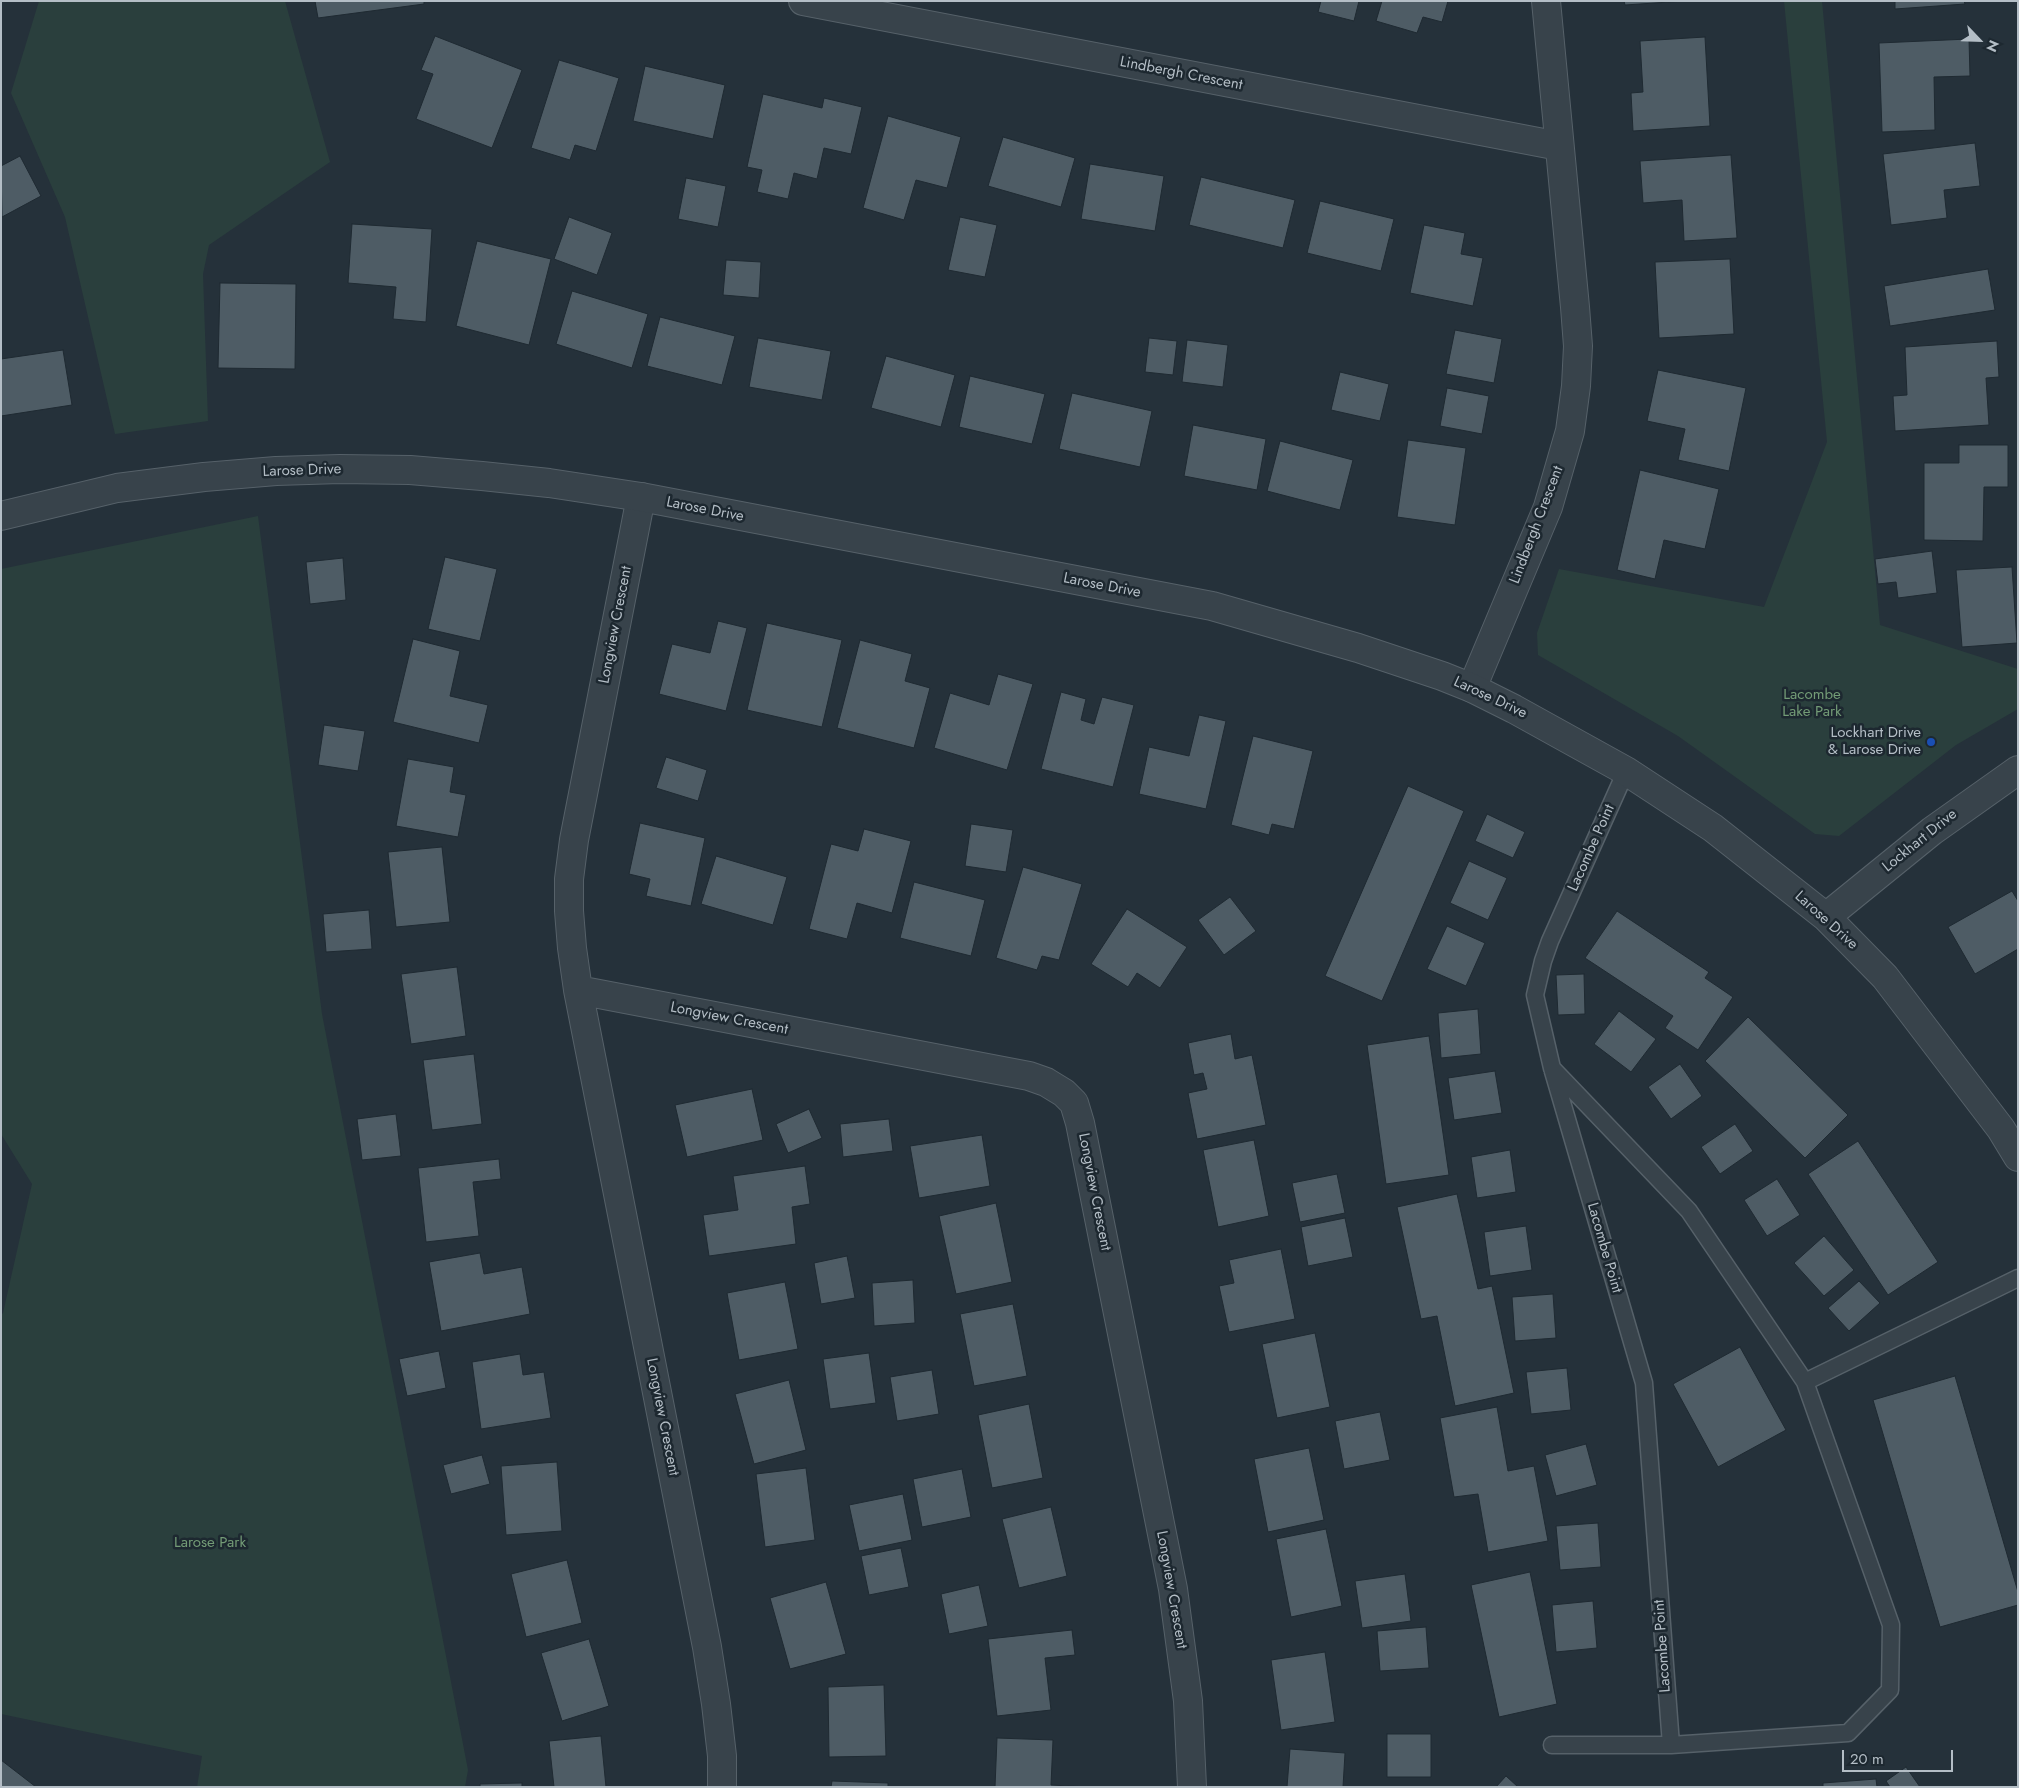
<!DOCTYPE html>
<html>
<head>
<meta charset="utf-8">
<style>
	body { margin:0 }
	#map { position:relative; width:2019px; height:1788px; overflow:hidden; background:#25313a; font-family:Jost,sans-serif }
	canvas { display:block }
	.frame { position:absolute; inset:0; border:2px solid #b4bec6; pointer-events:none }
	.north { position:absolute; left:1954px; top:15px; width:50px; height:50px; -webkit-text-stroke:4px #1d2830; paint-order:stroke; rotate:114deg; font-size:14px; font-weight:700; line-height:20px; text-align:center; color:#b4bec6 }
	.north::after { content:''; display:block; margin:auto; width:18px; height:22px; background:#b4bec6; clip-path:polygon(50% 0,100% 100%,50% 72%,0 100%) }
	.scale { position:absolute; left:1842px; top:1750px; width:111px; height:22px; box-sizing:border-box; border:2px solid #b4bec6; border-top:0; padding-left:6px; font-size:15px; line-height:18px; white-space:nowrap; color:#b4bec6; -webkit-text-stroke:4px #1d2830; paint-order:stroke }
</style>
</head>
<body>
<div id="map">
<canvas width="2019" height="1788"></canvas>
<div class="frame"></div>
<div class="north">N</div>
<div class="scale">20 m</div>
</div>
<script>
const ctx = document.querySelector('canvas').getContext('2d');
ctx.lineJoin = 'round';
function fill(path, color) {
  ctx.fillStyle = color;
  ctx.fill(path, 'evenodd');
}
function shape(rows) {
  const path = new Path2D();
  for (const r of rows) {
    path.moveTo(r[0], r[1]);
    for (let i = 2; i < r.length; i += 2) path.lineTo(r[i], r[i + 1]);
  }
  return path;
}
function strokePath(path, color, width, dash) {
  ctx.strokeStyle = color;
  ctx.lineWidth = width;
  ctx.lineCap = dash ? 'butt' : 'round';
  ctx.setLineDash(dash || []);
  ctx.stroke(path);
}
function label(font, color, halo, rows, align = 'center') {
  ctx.font = font + ' Jost,sans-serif';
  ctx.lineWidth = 5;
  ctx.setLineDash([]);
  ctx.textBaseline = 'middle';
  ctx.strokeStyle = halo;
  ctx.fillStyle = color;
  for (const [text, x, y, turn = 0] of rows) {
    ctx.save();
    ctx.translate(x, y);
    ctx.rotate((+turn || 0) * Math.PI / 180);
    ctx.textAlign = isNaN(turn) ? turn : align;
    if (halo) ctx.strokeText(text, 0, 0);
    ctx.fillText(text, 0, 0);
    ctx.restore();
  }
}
fill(shape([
	[39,1,285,1,330,162,209,245,203,274,208,421,115,434,65,217,11,93],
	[1784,1,1822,1,1880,625,2018,669,2018,709,1956,745,1839,836,1815,834,1678,736,1538,655,1537,633,1559,569,1764,607,1827,442],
	[258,516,322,1014,468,1770,465,1787,197,1787,202,1756,1,1714,1,1315,3,1313,32,1184,1,1134,1,569]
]), '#2a3f3d');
const building = shape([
	[315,1,424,1,424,4,318,18,315,1],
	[1321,1,1359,1,1354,21,1318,12,1321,1],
	[1382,1,1448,1,1442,22,1423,17,1417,33,1376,21,1382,1],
	[1624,1,1684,1,1625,5,1624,1],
	[1895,1,1964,1,1965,4,1895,9,1895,1],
	[435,36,522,70,492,148,416,119,433,74,421,70,435,36],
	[1705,37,1710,126,1633,131,1631,93,1643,92,1640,41,1705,37],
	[1969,39,1970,76,1934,77,1935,130,1882,132,1879,43,1969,39],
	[559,60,619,78,596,151,575,145,570,160,531,148,559,60],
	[645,66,725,85,713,139,633,121,645,66],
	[763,94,822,108,824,98,862,107,851,154,824,148,817,179,794,173,788,199,757,192,762,170,747,167,763,94],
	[888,116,961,137,947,188,916,180,904,220,863,208,888,116],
	[1003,137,1075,158,1061,207,988,186,1003,137],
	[1975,143,1980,186,1944,190,1947,218,1891,225,1883,154,1975,143],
	[1731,155,1737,238,1684,241,1682,200,1643,203,1640,161,1731,155],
	[20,156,41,196,2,217,1,166,20,156],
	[1090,164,1164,176,1155,231,1081,219,1090,164],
	[1201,177,1295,200,1283,248,1189,225,1201,177],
	[686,178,726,186,718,227,678,219,686,178],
	[1320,201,1394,219,1381,271,1307,253,1320,201],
	[569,217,612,233,597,275,554,259,569,217],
	[960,217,997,225,985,277,948,270,960,217],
	[352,224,432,229,426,322,393,319,396,287,348,283,352,224],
	[1424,225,1465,233,1461,254,1483,258,1473,306,1410,293,1424,225],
	[477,241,551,259,529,345,456,326,477,241],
	[1730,259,1734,334,1659,338,1655,262,1730,259],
	[726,260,761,262,759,298,723,295,726,260],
	[1988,269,1995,310,1890,326,1884,286,1988,269],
	[220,283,296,284,295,369,218,368,220,283],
	[572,291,648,314,632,368,556,344,572,291],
	[660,317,735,336,722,385,647,366,660,317],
	[1455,330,1502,339,1494,383,1446,374,1455,330],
	[758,338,831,351,822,400,749,387,758,338],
	[1149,338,1177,341,1173,375,1145,372,1149,338],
	[1187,340,1228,345,1223,387,1182,382,1187,340],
	[1997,341,1999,377,1986,378,1989,425,1895,431,1893,396,1907,395,1905,347,1997,341],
	[63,350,72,405,1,416,1,359,63,350],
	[886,356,955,375,941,427,871,408,886,356],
	[1658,370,1746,388,1729,471,1678,460,1685,429,1647,421,1658,370],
	[1340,372,1389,384,1380,421,1331,410,1340,372],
	[970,376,1045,394,1032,444,959,427,970,376],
	[1447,388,1489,396,1482,434,1440,426,1447,388],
	[1072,393,1152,411,1140,467,1059,449,1072,393],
	[1193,425,1266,439,1257,490,1184,476,1193,425],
	[1408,440,1466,448,1455,525,1397,517,1408,440],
	[1280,441,1353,460,1340,510,1267,491,1280,441],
	[1959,445,2008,445,2008,487,1984,487,1983,541,1924,540,1924,463,1959,463,1959,445],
	[1640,470,1719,489,1705,549,1664,540,1655,579,1617,570,1640,470],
	[1932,551,1937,593,1898,598,1896,582,1878,584,1875,559,1932,551],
	[445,557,497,569,480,641,428,629,445,557],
	[343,558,346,600,310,604,306,562,343,558],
	[2012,567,2017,643,1962,647,1956,570,2012,567],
	[718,621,747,628,726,711,659,694,672,644,710,653,718,621],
	[767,623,842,640,822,727,747,710,767,623],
	[413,639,460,651,450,696,488,705,479,743,393,722,413,639],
	[860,640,912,654,905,681,930,688,914,748,837,728,860,640],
	[998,674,1033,684,1007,770,934,748,950,693,989,705,998,674],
	[1061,692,1086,699,1081,720,1094,724,1102,697,1134,705,1113,787,1041,769,1061,692],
	[1199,715,1226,721,1206,809,1139,794,1149,747,1189,756,1199,715],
	[324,725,365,731,358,771,318,765,324,725],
	[1253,736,1313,751,1294,829,1272,824,1269,835,1231,825,1253,736],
	[666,757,707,770,698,801,656,788,666,757],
	[408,759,454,767,450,792,466,795,458,837,396,826,408,759],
	[1408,786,1464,811,1382,1001,1325,976,1408,786],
	[1487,814,1525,832,1513,858,1475,841,1487,814],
	[640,823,705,838,691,906,646,896,650,879,629,874,640,823],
	[971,824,1013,830,1006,872,965,866,971,824],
	[864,829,911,841,892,913,857,903,847,939,809,929,831,844,858,851,864,829],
	[442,847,450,922,396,927,388,852,442,847],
	[716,856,787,877,773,925,701,904,716,856],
	[1469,861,1507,878,1488,920,1450,903,1469,861],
	[1023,867,1082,884,1059,960,1042,956,1037,970,996,958,1023,867],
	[914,882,985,900,971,956,900,938,914,882],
	[2012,891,2018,901,2018,949,1975,974,1948,927,2012,891],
	[1230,897,1256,931,1224,955,1198,920,1230,897],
	[1127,909,1187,947,1160,988,1137,973,1128,987,1091,964,1127,909],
	[369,910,372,949,326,952,323,914,369,910],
	[1617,911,1709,972,1705,978,1733,997,1698,1050,1665,1028,1673,1016,1585,958,1617,911],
	[1447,926,1485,943,1466,986,1427,969,1447,926],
	[457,967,466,1036,411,1044,401,974,457,967],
	[1584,974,1585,1014,1558,1015,1556,975,1584,974],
	[1478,1009,1481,1054,1441,1058,1438,1013,1478,1009],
	[1619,1011,1656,1039,1631,1072,1594,1044,1619,1011],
	[1748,1017,1848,1115,1805,1158,1705,1061,1748,1017],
	[1231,1034,1235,1059,1252,1055,1266,1125,1197,1139,1188,1093,1207,1089,1203,1073,1194,1075,1188,1043,1231,1034],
	[1429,1036,1449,1175,1386,1184,1367,1045,1429,1036],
	[474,1054,482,1124,432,1130,423,1060,474,1054],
	[1680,1064,1702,1096,1671,1119,1648,1087,1680,1064],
	[1495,1071,1502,1113,1454,1120,1448,1078,1495,1071],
	[752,1089,763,1140,687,1157,675,1105,752,1089],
	[809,1109,822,1138,788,1153,776,1124,809,1109],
	[396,1114,401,1156,362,1160,357,1119,396,1114],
	[889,1119,893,1151,843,1157,840,1124,889,1119],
	[1735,1124,1753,1151,1720,1174,1701,1147,1735,1124],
	[982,1135,990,1186,919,1198,910,1146,982,1135],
	[1254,1140,1269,1216,1218,1227,1203,1150,1254,1140],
	[1858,1141,1938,1262,1888,1295,1808,1174,1858,1141],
	[1510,1150,1516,1192,1477,1198,1471,1157,1510,1150],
	[499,1159,501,1179,473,1182,479,1236,426,1242,418,1168,499,1159],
	[805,1166,810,1204,792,1207,796,1244,709,1256,703,1215,738,1210,733,1176,805,1166],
	[1337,1174,1345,1213,1300,1222,1292,1183,1337,1174],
	[1777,1179,1800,1215,1767,1236,1744,1200,1777,1179],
	[1457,1194,1478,1289,1492,1286,1514,1393,1455,1406,1437,1316,1421,1319,1397,1207,1457,1194],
	[996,1203,1012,1282,956,1294,939,1216,996,1203],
	[1345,1218,1353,1257,1308,1266,1301,1227,1345,1218],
	[1526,1226,1532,1270,1490,1276,1484,1232,1526,1226],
	[1824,1236,1854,1270,1824,1296,1794,1263,1824,1236],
	[1281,1249,1295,1319,1229,1332,1219,1286,1234,1283,1229,1260,1281,1249],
	[480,1253,484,1274,522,1267,530,1314,441,1331,429,1262,480,1253],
	[847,1256,855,1298,821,1304,814,1263,847,1256],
	[913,1280,915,1323,874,1326,872,1283,913,1280],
	[1859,1281,1880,1303,1849,1331,1828,1308,1859,1281],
	[785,1282,798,1349,739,1360,727,1293,785,1282],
	[1553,1294,1556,1338,1515,1341,1512,1297,1553,1294],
	[1013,1304,1027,1376,974,1386,960,1314,1013,1304],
	[1315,1333,1330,1407,1277,1418,1262,1344,1315,1333],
	[1740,1347,1786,1430,1718,1467,1673,1384,1740,1347],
	[439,1351,446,1388,407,1396,399,1359,439,1351],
	[869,1353,876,1403,830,1409,823,1359,869,1353],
	[520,1354,523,1375,544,1372,551,1418,481,1429,472,1362,520,1354],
	[1567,1368,1571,1410,1531,1414,1526,1372,1567,1368],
	[932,1370,939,1414,897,1421,890,1377,932,1370],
	[1955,1376,2018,1592,2018,1605,1940,1627,1873,1400,1955,1376],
	[789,1380,806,1450,754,1464,735,1394,789,1380],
	[1029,1404,1043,1478,992,1488,978,1415,1029,1404],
	[1497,1407,1508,1471,1534,1466,1548,1541,1488,1552,1478,1494,1454,1497,1440,1418,1497,1407],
	[1380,1412,1390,1460,1344,1469,1335,1421,1380,1412],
	[1586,1444,1597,1485,1556,1496,1545,1455,1586,1444],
	[1309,1448,1324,1520,1268,1532,1254,1459,1309,1448],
	[482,1455,490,1484,451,1494,443,1465,482,1455],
	[557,1462,562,1531,506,1535,501,1466,557,1462],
	[806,1468,815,1540,765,1547,756,1474,806,1468],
	[962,1469,971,1517,922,1527,913,1479,962,1469],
	[903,1494,912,1540,859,1551,849,1505,903,1494],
	[1051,1507,1067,1576,1019,1588,1002,1519,1051,1507],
	[1598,1523,1601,1567,1560,1570,1556,1526,1598,1523],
	[1326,1529,1342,1606,1291,1617,1276,1539,1326,1529],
	[901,1548,909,1587,869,1595,861,1556,901,1548],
	[567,1560,582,1623,526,1637,511,1574,567,1560],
	[1530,1572,1557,1704,1499,1717,1471,1585,1530,1572],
	[1405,1574,1411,1621,1362,1628,1355,1581,1405,1574],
	[826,1582,846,1654,790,1669,770,1598,826,1582],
	[979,1585,988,1626,949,1634,941,1594,979,1585],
	[1593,1601,1597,1648,1556,1652,1552,1605,1593,1601],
	[1426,1627,1429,1668,1380,1671,1377,1631,1426,1627],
	[1072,1630,1075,1655,1045,1658,1051,1710,997,1716,988,1639,1072,1630],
	[589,1639,609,1706,562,1721,541,1653,589,1639],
	[1325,1652,1335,1722,1281,1730,1271,1660,1325,1652],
	[884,1685,886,1756,829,1757,828,1687,884,1685],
	[1387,1734,1431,1734,1431,1777,1387,1777,1387,1734],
	[601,1736,606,1787,554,1787,549,1741,601,1736],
	[997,1738,1053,1740,1051,1785,1087,1787,995,1787,997,1738],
	[1290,1749,1345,1753,1343,1787,1287,1787,1290,1749],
	[1,1760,36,1787,1,1787,1,1760],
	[1906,1767,1920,1787,1890,1787,1886,1781,1906,1767],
	[1506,1776,1518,1787,1496,1787,1506,1776],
	[1876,1779,1877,1787,1823,1787,1823,1783,1876,1779],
	[832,1781,888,1783,888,1787,831,1787,832,1781],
	[522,1783,522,1787,480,1787,480,1784,522,1783]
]);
fill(building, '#4e5c65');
strokePath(building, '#1f2a32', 1);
const service = shape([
	[1626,771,1550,941,1543,961,1535,995,1552,1068,1644,1383,1671,1745],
	[1805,1382,2018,1278],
	[1552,1745,1671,1745,1848,1733,1890,1690,1891,1625,1805,1382,1689,1211,1552,1068]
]);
const minor = shape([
	[803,1,1559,146],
	[641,497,574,840,569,879,569,911,572,948,578,990,707,1647,716,1704,722,1756,722,1787],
	[1472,688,1548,507,1570,431,1576,386,1578,346,1575,307,1546,1],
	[578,990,1029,1076,1046,1082,1064,1093,1074,1103,1080,1123,1173,1589,1188,1701,1192,1787]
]);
const tertiary = shape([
	[1,516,117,488,204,477,276,471,340,469,410,470,482,476,549,483,641,497,1212,606,1358,648,1442,676,1472,688,1514,709,1626,771,1713,828,1826,917,1885,977,2001,1129,2018,1157],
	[1826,917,1932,831,2018,770]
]);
strokePath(service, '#566169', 19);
strokePath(minor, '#566169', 30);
strokePath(tertiary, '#566169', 30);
strokePath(service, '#38434b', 16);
strokePath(minor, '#38434b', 28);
strokePath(tertiary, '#38434b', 28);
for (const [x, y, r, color] of [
	[1931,742,5,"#1a4fb4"]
]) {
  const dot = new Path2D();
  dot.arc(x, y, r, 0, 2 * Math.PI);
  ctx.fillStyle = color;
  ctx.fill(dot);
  strokePath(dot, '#1d2830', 2);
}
label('15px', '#b4bec6', '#1d2830', [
	["Lindbergh Crescent",1181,74,11],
	["Larose Drive",302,471,-2],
	["Larose Drive",705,510,11],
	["Lindbergh Crescent",1537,525,-69],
	["Larose Drive",1102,586,11],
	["Longview Crescent",616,625,-79],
	["Larose Drive",1490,698,25],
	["Lockhart Drive",1920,841,-39],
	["Lacombe Point",1592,848,-66],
	["Larose Drive",1826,921,42],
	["Longview Crescent",729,1019,11],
	["Longview Crescent",1094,1192,79],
	["Lacombe Point",1604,1248,74],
	["Longview Crescent",662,1417,79],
	["Longview Crescent",1171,1590,80],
	["Lacombe Point",1663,1646,-94]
]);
label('15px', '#739b76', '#1d2830', [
	["Lacombe",1812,695],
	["Lake Park",1812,712],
	["Larose Park",210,1543]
]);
label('15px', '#b4bec6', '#1d2830', [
	["Lockhart Drive",1921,733],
	["& Larose Drive",1921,750]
], 'right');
</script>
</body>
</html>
